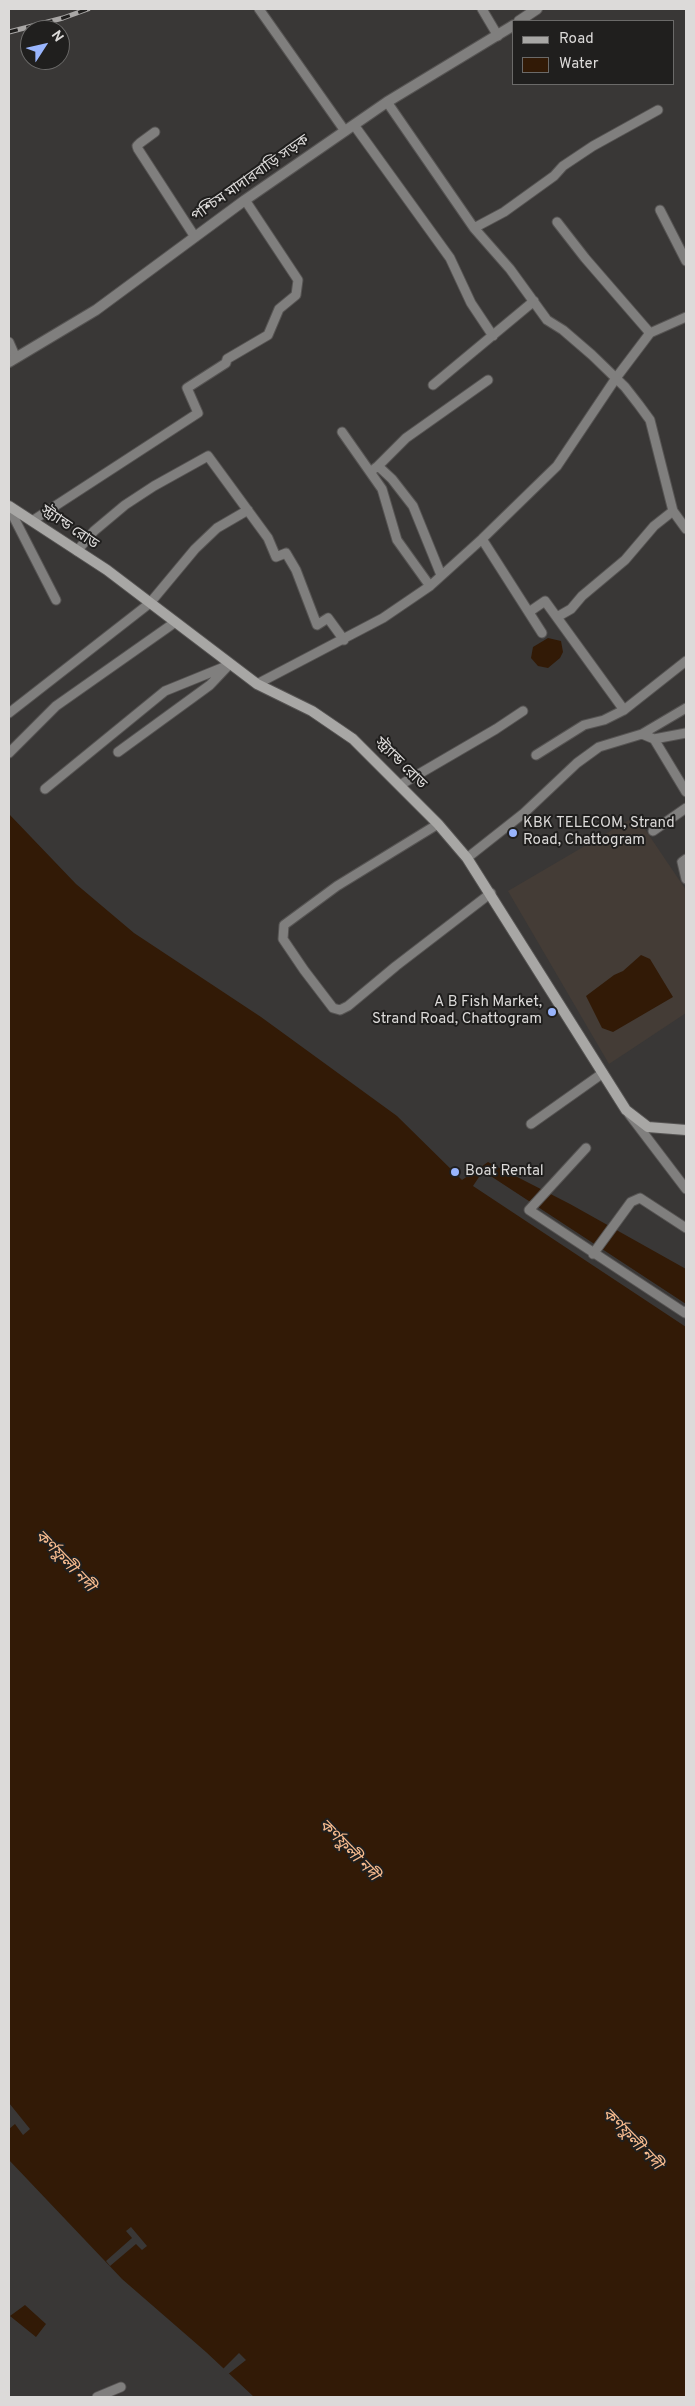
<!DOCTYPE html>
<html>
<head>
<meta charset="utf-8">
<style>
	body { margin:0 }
	#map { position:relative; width:695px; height:2406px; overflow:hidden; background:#393736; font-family:Overpass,sans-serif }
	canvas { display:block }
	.frame { position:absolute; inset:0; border:10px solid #dcdad9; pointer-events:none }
	.legend { position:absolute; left:512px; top:20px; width:162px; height:65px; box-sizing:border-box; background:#201f1e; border:1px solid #6b6a69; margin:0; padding:6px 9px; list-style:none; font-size:15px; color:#dcdad9 }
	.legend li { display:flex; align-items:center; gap:10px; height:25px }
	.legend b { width:25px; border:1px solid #6b6a69 }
	.north { position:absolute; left:20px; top:20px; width:50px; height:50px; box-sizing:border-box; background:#201f1e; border:1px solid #6b6a69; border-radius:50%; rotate:55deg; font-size:14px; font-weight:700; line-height:20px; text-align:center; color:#dcdad9 }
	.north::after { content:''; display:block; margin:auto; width:18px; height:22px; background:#99b5fd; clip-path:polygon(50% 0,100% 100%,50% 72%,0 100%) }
</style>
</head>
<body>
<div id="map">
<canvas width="695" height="2406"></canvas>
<div class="frame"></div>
<ul class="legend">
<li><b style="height:6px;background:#a8a7a5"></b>Road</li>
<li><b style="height:14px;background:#321a06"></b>Water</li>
</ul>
<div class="north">N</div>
</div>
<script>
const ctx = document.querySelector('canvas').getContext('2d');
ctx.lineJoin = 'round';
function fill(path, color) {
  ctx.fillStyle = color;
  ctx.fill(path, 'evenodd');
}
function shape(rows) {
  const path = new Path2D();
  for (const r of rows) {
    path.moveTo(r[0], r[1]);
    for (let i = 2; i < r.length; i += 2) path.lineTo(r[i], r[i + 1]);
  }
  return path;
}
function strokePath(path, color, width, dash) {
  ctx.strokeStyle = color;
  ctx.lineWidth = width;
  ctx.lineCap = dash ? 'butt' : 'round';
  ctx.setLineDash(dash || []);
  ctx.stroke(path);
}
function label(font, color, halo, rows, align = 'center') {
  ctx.font = font + ' Overpass,"Noto Sans Bengali",sans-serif';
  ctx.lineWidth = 4;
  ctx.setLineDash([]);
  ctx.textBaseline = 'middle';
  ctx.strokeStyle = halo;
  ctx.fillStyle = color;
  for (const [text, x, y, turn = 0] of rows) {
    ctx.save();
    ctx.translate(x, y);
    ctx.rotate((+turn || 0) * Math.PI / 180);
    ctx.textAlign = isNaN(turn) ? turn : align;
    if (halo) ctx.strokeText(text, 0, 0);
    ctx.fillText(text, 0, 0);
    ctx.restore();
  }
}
fill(shape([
	[636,816,686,890,686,1013,609,1064,508,891]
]), '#443c36');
fill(shape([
	[548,638,561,641,563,652,560,658,548,668,538,666,531,658,533,647],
	[9,814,76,884,134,933,261,1017,397,1116,462,1180,488,1162,570,1204,686,1269,686,2397,254,2397,206,2352,122,2279,9,2160],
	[641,955,650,959,673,997,613,1032,602,1028,586,996,614,975,623,971],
	[25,2305,46,2324,36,2337,10,2316]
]), '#321a06');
fill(shape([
	[483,1171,686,1304,686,1327,473,1186],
	[9,2103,30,2129,23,2135,15,2124,9,2129],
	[131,2227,147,2246,142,2250,136,2244,110,2266,106,2261,132,2238,126,2231],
	[239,2353,246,2360,227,2375,222,2370]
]), '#393736');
const minor = shape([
	[259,9,345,131],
	[482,9,498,36],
	[387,102,474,228,510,269,547,320,563,330,592,355,625,387,639,405,650,420,673,511,686,529],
	[354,125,450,258,471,303,493,336],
	[155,132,140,143,137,146,138,149,195,237],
	[660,210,686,261],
	[557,222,585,258,650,333],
	[474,228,504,212,554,176,563,166,593,146,658,110],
	[9,342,16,358],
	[433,385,534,301],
	[342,432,382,489,397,540,430,586],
	[378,466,406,438,488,380],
	[374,469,378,466,392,479,413,506,441,575],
	[9,508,56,600],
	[32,521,198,413,187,388,226,363,227,359,268,335,279,309,296,295,298,280,245,200],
	[482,539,542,633],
	[77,551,94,531,125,505,154,486,208,456,268,538,276,557,286,553,296,570,317,625,328,618,344,640],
	[529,612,545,601,624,710],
	[557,617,571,609,582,596,625,560,654,526,673,511],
	[257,684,383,618,430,586,482,539,557,466,616,378,650,333,686,317],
	[9,713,150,603,195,549,217,528,248,510],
	[642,734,686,708],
	[654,739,686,792],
	[118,752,210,685,227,667],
	[9,753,56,706,174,623],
	[536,755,584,725,604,720,624,710,686,661],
	[400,785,496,729,523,711],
	[45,789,165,691,229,665],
	[438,824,337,886,284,925,283,939,304,970,333,1008,340,1010,348,1006,396,966,491,893],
	[653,831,686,808],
	[467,858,524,813,577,763,599,747,642,734,654,739,686,733],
	[686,859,682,862,686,879],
	[629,1114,686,1189],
	[531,1124,603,1073],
	[586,1148,529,1210,685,1313,686,1311],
	[593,1254,631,1202,640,1198,686,1228],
	[97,2397,121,2387]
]);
const tertiary = shape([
	[519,21,537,9],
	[9,362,96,310,245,200,387,102,514,25]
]);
const secondary = shape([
	[9,506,107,570,257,684,312,711,353,739,438,824,467,858,626,1110,648,1127,686,1130]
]);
strokePath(minor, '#565453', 11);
strokePath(tertiary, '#565453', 12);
strokePath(secondary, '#565453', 12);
strokePath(minor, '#807f7e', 9);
strokePath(tertiary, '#807f7e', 10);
strokePath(secondary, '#a8a7a5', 10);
const rail = shape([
	[9,32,63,18,88,9]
]);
strokePath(rail, '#a9a7a6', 5);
strokePath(rail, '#201f1e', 3, [9]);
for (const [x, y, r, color] of [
	[513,833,5,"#99b5fd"],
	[552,1012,5,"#99b5fd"],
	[455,1172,5,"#99b5fd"]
]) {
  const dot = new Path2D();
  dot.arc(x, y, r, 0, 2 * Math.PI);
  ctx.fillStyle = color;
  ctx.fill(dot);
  strokePath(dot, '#201f1e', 2);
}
label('15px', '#dcdad9', '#201f1e', [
	["পশ্চিম মাদারবাড়ি সড়ক",251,179,-35],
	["স্ট্র্যান্ড রোড",69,528,34],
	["স্ট্র্যান্ড রোড",400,764,45]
]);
label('15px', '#dcdad9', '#201f1e', [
	["KBK TELECOM, Strand",523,824],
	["Road, Chattogram",523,841],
	["A B Fish Market,",542,1003,"right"],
	["Strand Road, Chattogram",542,1020,"right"],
	["Boat Rental",465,1172]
], 'left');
label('italic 16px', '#f8bc8f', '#201f1e', [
	["কর্ণফুলী নদী",64,1562,46],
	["কর্ণফুলী নদী",348,1851,46],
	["কর্ণফুলী নদী",631,2140,46]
]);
</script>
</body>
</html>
